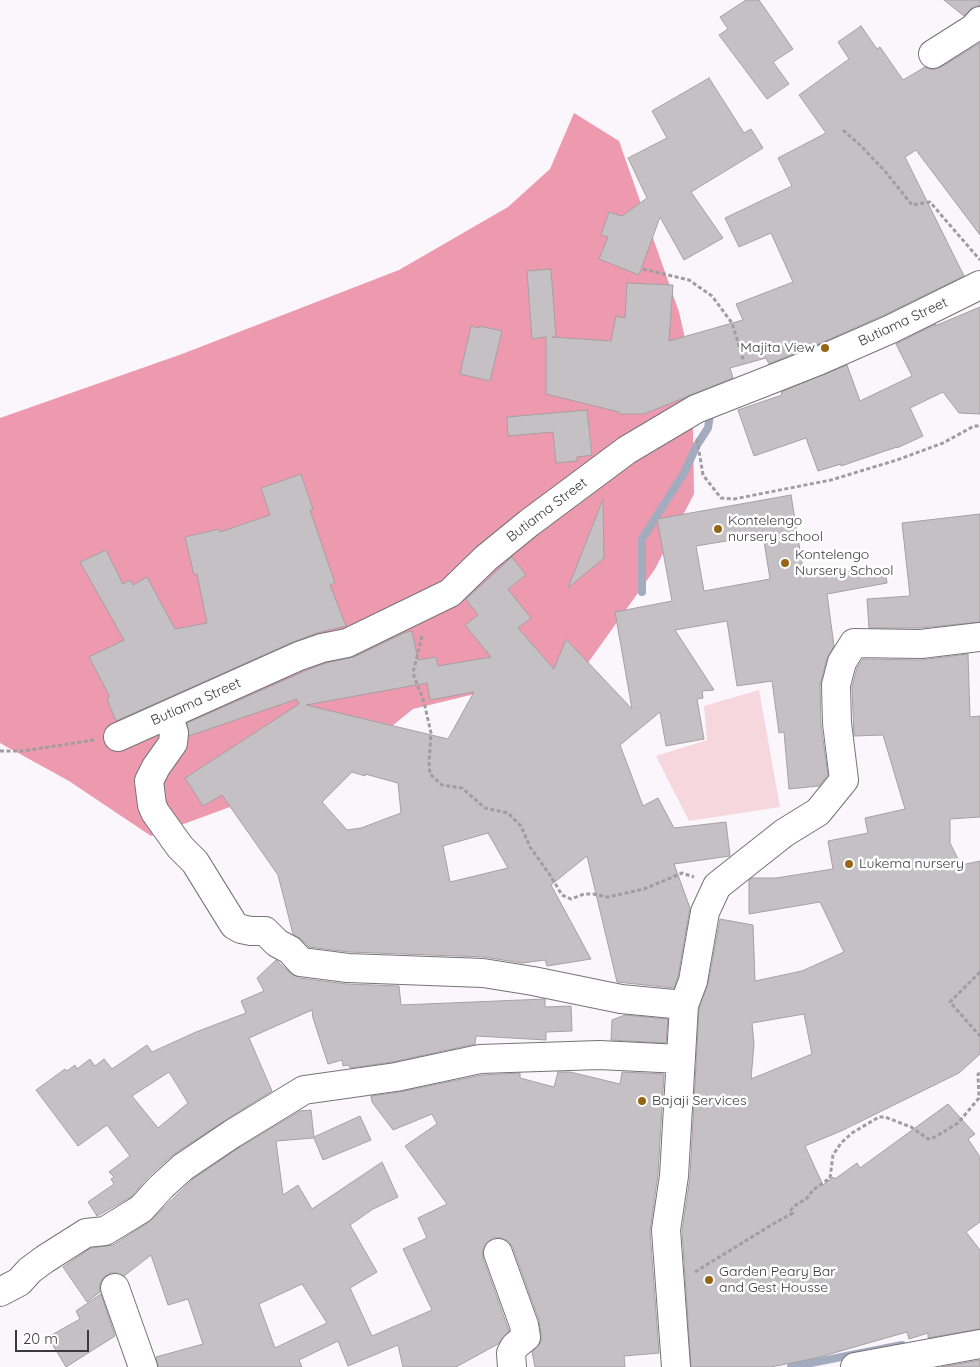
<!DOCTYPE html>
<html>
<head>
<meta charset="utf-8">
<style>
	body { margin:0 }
	#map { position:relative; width:980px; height:1367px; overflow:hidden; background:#faf6fb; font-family:Quicksand,sans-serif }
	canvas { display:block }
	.scale { position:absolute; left:15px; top:1330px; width:74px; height:22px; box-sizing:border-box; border:2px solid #3b3a3c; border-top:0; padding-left:6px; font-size:15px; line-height:18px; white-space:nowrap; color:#3b3a3c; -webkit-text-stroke:4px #fff; paint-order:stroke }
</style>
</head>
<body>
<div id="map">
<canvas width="980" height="1367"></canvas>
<div class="scale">20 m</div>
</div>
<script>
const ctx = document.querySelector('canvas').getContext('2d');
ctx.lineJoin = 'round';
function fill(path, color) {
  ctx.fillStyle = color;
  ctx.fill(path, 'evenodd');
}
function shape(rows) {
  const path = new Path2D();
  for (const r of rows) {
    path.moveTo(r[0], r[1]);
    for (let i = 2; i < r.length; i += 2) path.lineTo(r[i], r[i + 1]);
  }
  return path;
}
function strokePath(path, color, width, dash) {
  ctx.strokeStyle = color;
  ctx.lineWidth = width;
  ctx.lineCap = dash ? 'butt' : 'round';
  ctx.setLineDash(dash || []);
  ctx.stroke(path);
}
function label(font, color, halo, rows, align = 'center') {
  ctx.font = font + ' Quicksand,sans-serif';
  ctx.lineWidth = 5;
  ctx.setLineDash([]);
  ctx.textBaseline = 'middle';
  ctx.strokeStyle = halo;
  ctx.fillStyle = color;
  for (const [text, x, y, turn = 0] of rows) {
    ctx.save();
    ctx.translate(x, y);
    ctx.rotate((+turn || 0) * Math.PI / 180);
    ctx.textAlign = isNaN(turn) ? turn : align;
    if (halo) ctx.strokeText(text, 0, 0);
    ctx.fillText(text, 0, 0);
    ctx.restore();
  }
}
fill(shape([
	[759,690,780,807,689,821,656,756,707,740,704,706]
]), '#f6d7dd');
fill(shape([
	[574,113,619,141,679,312,692,368,694,494,655,569,585,667,413,709,344,765,151,836,69,781,0,743,0,418,182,354,399,270,508,207,550,169]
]), '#ed9aaf');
strokePath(shape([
	[642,592,642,539,684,473,697,445,708,428,711,408],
	[791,1367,902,1345]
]), '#a3abbf', 8);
const building = shape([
	[746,0,759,0,793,49,773,62,789,84,767,99,719,35,728,29,720,17,746,0],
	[944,0,980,0,980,6,974,6,964,16,944,0],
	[861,26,877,49,880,47,903,80,925,67,933,70,941,67,980,43,980,235,916,150,905,157,964,276,884,315,812,347,769,364,766,358,730,368,733,378,644,414,619,414,619,412,546,394,546,337,532,339,527,271,551,269,556,337,552,337,611,341,616,316,625,318,627,283,673,285,669,341,743,320,736,304,793,282,771,233,739,247,725,218,792,186,778,158,826,133,799,95,849,59,838,42,861,26],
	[709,78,744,133,751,129,763,148,691,192,723,238,684,260,660,217,639,275,599,259,608,237,601,235,609,212,622,216,647,198,628,158,667,138,652,111,709,78],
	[980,307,980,414,959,413,943,392,910,408,923,436,897,448,897,447,841,466,841,464,818,471,806,438,754,456,738,410,782,395,781,392,847,365,860,401,912,376,896,344,936,324,935,326,980,307],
	[471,326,479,328,479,326,502,331,490,381,460,374,471,326],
	[587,410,592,455,577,457,577,461,556,463,553,432,508,436,507,417,587,410],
	[301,474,313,509,310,510,335,583,330,585,346,626,317,633,293,642,116,721,107,699,110,697,89,657,124,640,80,562,106,550,123,584,130,580,133,585,147,577,175,629,207,623,197,574,194,575,185,537,219,529,220,532,270,515,261,488,301,474],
	[791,495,804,575,836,570,837,573,885,569,887,583,827,594,834,646,827,658,820,685,821,725,828,775,819,786,789,789,784,732,779,733,772,681,737,686,727,621,675,630,714,690,702,691,703,698,697,699,704,739,666,746,660,712,620,745,643,806,658,798,674,828,726,822,730,856,674,864,690,908,678,977,674,988,617,982,587,856,551,885,591,959,547,966,545,960,522,963,484,957,349,952,309,947,301,939,293,934,278,875,222,795,203,806,185,778,299,704,297,699,189,736,187,723,305,671,326,663,354,657,404,633,412,631,418,660,436,657,438,666,491,657,465,625,478,615,466,599,512,557,526,575,508,589,531,618,518,628,554,669,566,639,632,709,615,612,672,601,657,519,791,495],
	[763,535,770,579,704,591,696,546,763,535],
	[427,683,430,700,474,692,448,739,306,705,427,683],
	[352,772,365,776,365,774,398,783,401,813,361,828,347,830,322,802,352,772],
	[488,833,508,868,450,882,443,846,488,833],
	[603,499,604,558,568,588,603,499],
	[980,514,980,622,920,628,869,628,867,599,910,596,902,523,980,514],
	[968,654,970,717,980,716,980,817,950,819,950,843,961,865,980,861,980,1054,959,1073,841,1131,805,1146,823,1185,833,1177,835,1179,857,1163,860,1168,948,1104,975,1134,968,1139,980,1157,980,1222,966,1232,980,1250,980,1329,928,1338,928,1333,909,1339,907,1332,816,1358,771,1367,691,1367,682,1231,690,1177,699,1008,708,984,720,919,753,925,755,981,802,971,844,952,820,902,749,914,749,880,752,878,776,878,833,869,828,841,868,833,865,818,905,809,883,735,854,736,852,687,857,668,863,659,921,660,968,654],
	[804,1014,812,1054,751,1079,754,1044,752,1023,804,1014],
	[276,960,290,973,299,978,347,984,399,986,401,1005,545,999,545,1007,571,1006,572,1031,546,1032,546,1040,476,1036,475,1044,393,1062,350,1068,349,1065,343,1066,342,1060,328,1064,313,1018,312,1010,249,1038,272,1091,224,1121,174,1154,150,1175,131,1197,97,1216,88,1202,114,1184,111,1179,114,1177,109,1172,130,1156,107,1125,78,1146,36,1090,65,1069,67,1071,75,1065,77,1069,90,1059,95,1066,104,1059,112,1069,147,1045,152,1052,196,1032,246,1013,241,1001,264,991,257,978,276,960],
	[169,1072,188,1103,158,1128,132,1096,169,1072],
	[625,1015,668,1019,666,1043,611,1040,612,1020,625,1015],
	[558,1072,570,1072,620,1084,622,1072,664,1074,658,1174,650,1231,659,1353,624,1356,625,1367,535,1367,532,1352,541,1342,541,1334,539,1320,513,1248,508,1241,501,1238,493,1238,486,1243,483,1250,483,1258,509,1331,498,1344,456,1367,403,1367,398,1345,348,1366,338,1341,299,1360,302,1367,158,1367,156,1357,203,1344,188,1299,168,1305,151,1255,124,1276,117,1273,110,1273,103,1278,100,1285,100,1292,87,1302,63,1267,91,1248,113,1245,149,1222,193,1179,240,1147,300,1111,311,1110,314,1137,360,1116,371,1140,323,1160,314,1138,276,1141,283,1195,298,1185,312,1209,382,1162,398,1197,373,1209,350,1225,377,1272,350,1288,372,1336,432,1310,403,1249,427,1238,418,1218,447,1204,405,1146,437,1124,432,1114,393,1130,372,1102,371,1096,399,1092,482,1075,520,1073,520,1078,554,1087,558,1072],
	[302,1284,327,1323,275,1348,259,1304,302,1284],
	[101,1294,115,1336,66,1367,48,1337,80,1319,76,1311,101,1294],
	[980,1360,980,1367,941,1367,980,1360]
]);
fill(building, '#c5c0c3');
strokePath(building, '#a6a0a3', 1);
const minor = shape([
	[933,54,974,28,980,21],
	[168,715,174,733,173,743,156,767,149,781,152,805,155,812,180,847,195,862,234,925,241,929,251,931,265,931,277,943,290,950,301,962,348,968,483,973,533,981,621,999,684,1005],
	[118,737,299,656,322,648,347,643,450,593,486,558,529,523,627,450,696,409,818,361,891,329,980,285],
	[498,1253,524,1325,526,1337,515,1346,511,1353,512,1367],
	[115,1288,143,1367],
	[0,1292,19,1282,30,1270,45,1259,86,1233,105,1231,141,1209,161,1187,183,1167,232,1134,304,1090,396,1077,480,1059,599,1055,681,1059],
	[676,1367,666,1230,674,1176,684,1005,693,981,705,912,717,886,784,833,818,812,844,780,837,723,836,685,842,662,854,643,921,644,980,637],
	[855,1367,980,1344]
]);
strokePath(minor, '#767378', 30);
strokePath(shape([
	[843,130,860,145,884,170,912,205,930,202,980,260],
	[643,269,689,280,712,296,732,323,744,362],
	[697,439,703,475,721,498,734,499,831,480,897,460,943,443,974,426,980,426],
	[422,636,413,673,424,702,431,733,429,762,430,774,442,785,462,788,485,808,508,813,521,826,530,847,550,875,562,895,571,899,584,894,593,894,608,897,644,889,682,873,694,877],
	[0,751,23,751,94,740],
	[980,972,950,1002,980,1036],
	[695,1272,773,1224,793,1213,791,1210,793,1207,807,1198,813,1190,830,1178,833,1155,841,1143,852,1133,879,1117,885,1117,911,1127,928,1139,935,1137,958,1123,979,1098,978,1074,980,1073]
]), '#a09da1', 3, [4, 2.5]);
strokePath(minor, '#fff', 28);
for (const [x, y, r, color] of [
	[825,348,5,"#956616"],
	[718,529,5,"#956616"],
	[785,563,5,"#956616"],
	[849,864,5,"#956616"],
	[642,1101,5,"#956616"],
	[709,1280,5,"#956616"]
]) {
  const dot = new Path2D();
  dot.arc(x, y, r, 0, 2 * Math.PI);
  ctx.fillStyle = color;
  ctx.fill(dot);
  strokePath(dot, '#fff', 2);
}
label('14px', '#3b3a3c', '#fff', [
	["Butiama Street",903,322,-25],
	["Butiama Street",547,510,-37],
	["Butiama Street",196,702,-24]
]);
label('14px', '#3b3a3c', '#fff', [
	["Majita View",815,348,"right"],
	["Kontelengo",728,521],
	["nursery school",728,537],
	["Kontelengo",795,555],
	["Nursery School",795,571],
	["Lukema nursery",859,864],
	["Bajaji Services",652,1101],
	["Garden Peary Bar",719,1272],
	["and Gest Housse",719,1288]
], 'left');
</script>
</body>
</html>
